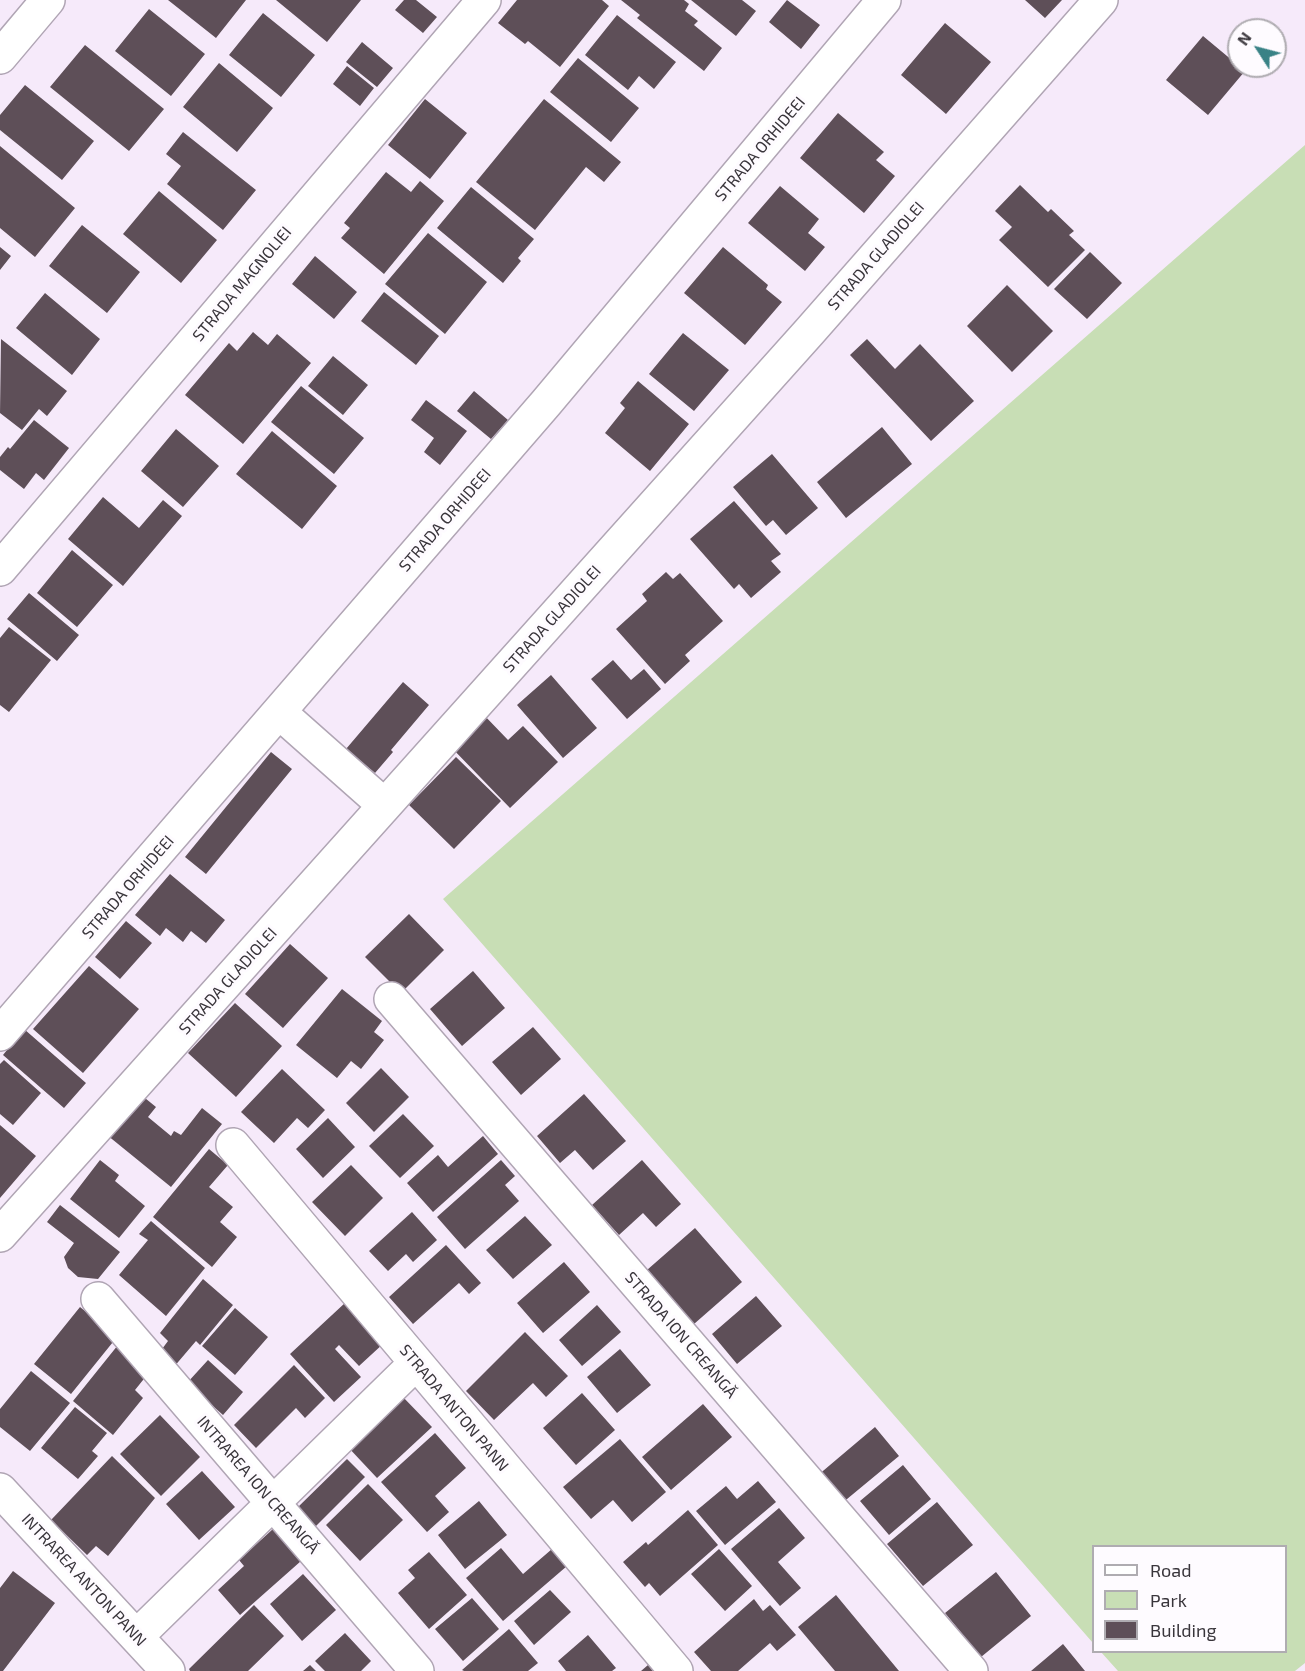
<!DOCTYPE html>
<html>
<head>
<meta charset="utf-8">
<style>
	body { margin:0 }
	#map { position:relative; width:1305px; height:1671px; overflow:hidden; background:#f6eafa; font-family:"Exo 2",sans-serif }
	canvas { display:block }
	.legend { position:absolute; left:1092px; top:1545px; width:195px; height:108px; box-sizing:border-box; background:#fefbff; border:2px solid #afacb1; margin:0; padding:8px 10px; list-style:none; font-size:18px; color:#39353b }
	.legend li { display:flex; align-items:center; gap:12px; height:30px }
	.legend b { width:30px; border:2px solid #afacb1 }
	.north { position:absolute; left:1227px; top:18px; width:60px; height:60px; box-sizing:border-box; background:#fefbff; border:2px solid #afacb1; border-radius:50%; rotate:306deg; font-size:16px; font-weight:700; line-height:24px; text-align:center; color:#39353b }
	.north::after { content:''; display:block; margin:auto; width:21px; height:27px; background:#398286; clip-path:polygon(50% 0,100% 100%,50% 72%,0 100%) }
</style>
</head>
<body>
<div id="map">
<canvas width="1305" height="1671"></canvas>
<ul class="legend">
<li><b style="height:8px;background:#fff"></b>Road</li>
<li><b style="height:16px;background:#c8deb5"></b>Park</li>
<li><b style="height:16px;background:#5e4f58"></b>Building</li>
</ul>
<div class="north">N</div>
</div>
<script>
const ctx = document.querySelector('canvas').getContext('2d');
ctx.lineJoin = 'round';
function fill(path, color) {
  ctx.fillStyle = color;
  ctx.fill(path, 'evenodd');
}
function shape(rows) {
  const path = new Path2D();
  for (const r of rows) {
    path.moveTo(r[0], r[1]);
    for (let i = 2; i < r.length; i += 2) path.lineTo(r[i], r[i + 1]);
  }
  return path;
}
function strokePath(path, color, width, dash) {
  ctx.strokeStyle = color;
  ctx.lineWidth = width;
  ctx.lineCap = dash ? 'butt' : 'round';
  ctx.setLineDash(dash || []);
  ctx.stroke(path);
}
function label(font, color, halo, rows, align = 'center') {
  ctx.font = font + ' "Exo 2",sans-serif';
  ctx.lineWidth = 6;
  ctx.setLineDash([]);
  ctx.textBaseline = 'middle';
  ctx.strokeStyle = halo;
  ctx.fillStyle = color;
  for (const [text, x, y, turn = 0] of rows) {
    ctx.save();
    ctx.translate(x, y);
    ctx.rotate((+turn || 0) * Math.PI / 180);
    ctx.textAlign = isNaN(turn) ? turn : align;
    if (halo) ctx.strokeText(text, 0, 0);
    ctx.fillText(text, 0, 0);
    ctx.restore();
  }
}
fill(shape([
	[1305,145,1305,1663,1295,1671,1118,1671,1101,1652,1286,1652,1286,1546,1094,1546,1093,1643,443,899]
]), '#c8deb5');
fill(shape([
	[168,0,246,0,216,38],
	[276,0,361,0,327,42],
	[404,0,416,0,437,17,423,33,395,10],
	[517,0,602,0,609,6,560,67,528,41,525,44,498,23],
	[621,0,684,0,689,4,685,11,698,21,694,25,722,48,704,71,637,18,640,15],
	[691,0,742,0,756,11,736,36],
	[787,0,820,25,801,49,769,22],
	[1025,0,1062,0,1045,18],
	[149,9,205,54,171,96,115,51],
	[263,13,315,55,281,97,229,55],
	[617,15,676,62,654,89,639,76,628,90,585,55],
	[945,23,991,62,946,114,901,75],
	[1203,36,1245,71,1208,115,1166,80],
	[362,42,393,68,377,87,346,62],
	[85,45,164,109,129,151,50,87],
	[578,58,639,108,611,142,550,92],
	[219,63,273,108,237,152,183,107],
	[347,66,374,88,360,106,333,84],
	[25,85,94,141,62,180,0,130,0,115],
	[425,99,467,133,430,179,388,145],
	[544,99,621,162,604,182,586,167,535,230,476,182],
	[838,113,884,152,876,160,895,176,864,213,800,158],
	[183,132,256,190,223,230,167,184,181,166,166,154],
	[0,146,75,208,35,257,0,228],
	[386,172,411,192,420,181,444,201,384,274,341,238,350,228,344,223],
	[1020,185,1048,212,1051,209,1074,231,1069,235,1085,250,1048,287,999,240,1012,227,995,211],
	[780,186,819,219,808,233,825,247,805,271,748,223],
	[471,187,534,239,518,258,521,261,503,283,437,228],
	[159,191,217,240,181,283,123,234],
	[82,225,140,272,107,313,49,266],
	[428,233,487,282,445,334,385,284],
	[0,247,11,256,0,270],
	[723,247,768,285,766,289,782,302,745,345,684,293],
	[1090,252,1122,283,1087,319,1054,289],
	[315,256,357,292,334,319,292,284],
	[1007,285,1053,331,1012,372,967,326],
	[384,292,439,336,416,365,361,321],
	[45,293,100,339,72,375,16,328],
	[253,332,268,345,277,334,311,363,243,444,185,395,229,343,237,351],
	[683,333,729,370,694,411,649,374],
	[1,339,67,391,47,416,39,409,22,430,0,413],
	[867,339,895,369,920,344,974,401,931,441,850,355],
	[333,356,368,385,343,415,308,386],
	[638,381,689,424,650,471,605,433,625,408,620,403],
	[301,386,364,438,334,474,271,422],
	[474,391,508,420,491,439,457,411],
	[426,400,467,431,440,465,424,452,434,438,411,420],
	[34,420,69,448,44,480,36,473,24,489,0,470,0,457,8,447,10,449],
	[882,427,912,464,846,518,817,482],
	[176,429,219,466,183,507,141,471],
	[272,431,337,486,302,529,236,474],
	[772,454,818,508,786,535,773,520,766,526,733,487],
	[103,497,139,528,163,500,182,516,123,586,68,539],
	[734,501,781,554,771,561,781,572,751,598,739,584,734,589,690,539],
	[72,550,113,585,77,627,37,593],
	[666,572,673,579,680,573,723,621,685,655,690,661,665,684,616,629,647,601,642,594],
	[29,593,79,635,57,661,7,619],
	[9,627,51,660,9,712,0,705,0,638],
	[613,660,631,680,644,669,661,689,627,719,591,679],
	[551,675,597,728,563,758,517,705],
	[403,682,429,705,391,750,393,752,375,773,346,749],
	[482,713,508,740,523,726,558,762,510,808,449,745],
	[271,752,292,769,206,874,185,857],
	[456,757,501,801,454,849,409,805],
	[170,874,225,920,206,943,191,931,183,942,166,928,160,936,135,915],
	[409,914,444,950,401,993,365,957],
	[126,921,152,943,120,979,95,957],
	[290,944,328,978,283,1028,245,994],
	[89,966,139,1009,83,1073,33,1029],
	[473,971,505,1008,462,1046,430,1009],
	[342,989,382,1021,374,1032,384,1040,361,1069,351,1061,337,1078,296,1045],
	[235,1003,282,1046,236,1097,188,1053],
	[533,1027,561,1059,521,1095,492,1062],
	[24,1029,86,1083,64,1108,3,1055],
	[4,1060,41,1093,13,1125,0,1114,0,1064],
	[381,1068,409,1097,374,1132,346,1103],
	[282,1069,325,1110,308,1128,297,1118,274,1143,241,1112],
	[140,1094,156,1107,148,1117,171,1136,174,1131,181,1135,202,1108,222,1124,171,1187,107,1135],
	[584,1094,626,1141,593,1170,575,1150,560,1163,537,1136],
	[403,1114,434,1146,400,1178,369,1146],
	[328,1118,355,1147,323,1178,296,1149],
	[0,1125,36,1156,0,1198],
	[483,1136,498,1154,433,1212,407,1183,438,1155,448,1167],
	[209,1149,228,1165,209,1187,233,1207,220,1222,237,1237,212,1267,153,1217],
	[100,1160,119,1175,115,1181,145,1206,119,1238,70,1199],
	[501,1160,515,1176,505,1185,519,1201,465,1249,437,1217],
	[642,1160,681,1204,656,1227,643,1213,619,1235,592,1205],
	[351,1165,383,1198,345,1236,312,1202],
	[60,1205,120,1252,98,1279,78,1277,68,1268,64,1257,74,1243,47,1222],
	[412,1212,437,1240,413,1262,406,1254,388,1271,369,1251],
	[525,1216,552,1245,513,1279,486,1250],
	[151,1221,205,1268,166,1316,119,1275,148,1240,139,1234],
	[695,1228,742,1282,694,1324,647,1270],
	[446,1245,481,1283,469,1294,459,1283,413,1324,389,1297],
	[564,1262,590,1292,543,1333,517,1303],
	[203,1279,233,1305,200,1345,196,1341,173,1368,159,1353,168,1341,160,1333],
	[756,1296,782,1326,737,1364,712,1334],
	[346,1302,384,1343,359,1366,339,1345,335,1349,361,1377,334,1402,290,1354],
	[597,1305,621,1332,582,1366,559,1340],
	[80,1307,117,1337,71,1394,34,1364],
	[235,1308,268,1337,235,1375,202,1346],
	[525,1332,568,1376,546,1397,533,1383,494,1420,466,1391],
	[118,1345,147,1375,135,1390,143,1398,113,1435,73,1401],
	[620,1349,651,1385,617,1413,587,1377],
	[208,1360,243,1392,223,1415,187,1383],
	[294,1365,325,1398,305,1418,296,1408,256,1448,234,1425],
	[31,1371,70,1403,30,1451,0,1427,0,1409],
	[582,1393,615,1430,576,1465,543,1428],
	[401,1395,432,1427,377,1478,347,1446],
	[703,1404,732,1437,671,1490,642,1457],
	[75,1407,107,1433,92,1451,98,1456,78,1479,41,1448],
	[160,1415,200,1457,161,1496,120,1454],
	[875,1427,899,1456,841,1504,817,1476],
	[435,1433,466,1468,435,1496,449,1512,427,1532,381,1482],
	[620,1439,666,1492,632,1522,613,1500,591,1519,563,1487],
	[112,1456,155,1498,108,1556,96,1546,87,1555,51,1520],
	[347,1459,365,1477,314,1528,296,1509],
	[903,1465,931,1499,889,1535,860,1501],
	[202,1471,235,1507,199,1540,166,1504],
	[758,1481,776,1502,725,1545,696,1511,726,1486,737,1499],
	[368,1484,403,1520,360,1561,326,1525],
	[479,1501,507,1535,465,1569,438,1535],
	[937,1502,973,1545,923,1586,887,1544],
	[779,1508,805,1538,778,1562,801,1588,780,1606,731,1549],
	[688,1510,718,1545,660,1596,649,1583,645,1587,623,1562,646,1542,648,1545],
	[273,1529,301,1561,240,1615,218,1590,244,1566,239,1560],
	[501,1548,523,1574,552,1549,567,1566,503,1621,466,1578],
	[719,1549,752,1586,725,1611,691,1574],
	[429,1552,467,1595,429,1629,398,1593,415,1578,408,1570],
	[13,1571,55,1603,3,1671,0,1671,0,1588],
	[996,1572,1031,1616,981,1657,945,1613],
	[303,1574,336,1610,302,1641,270,1604],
	[550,1590,571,1612,534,1645,514,1621],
	[836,1595,899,1671,835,1671,798,1627],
	[472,1598,499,1629,463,1661,435,1629],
	[754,1599,763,1611,770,1605,796,1635,777,1651,770,1643,738,1671,711,1671,694,1652],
	[254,1605,284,1636,248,1671,190,1671,189,1669],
	[509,1629,538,1663,528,1671,464,1671,462,1670],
	[345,1633,371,1661,361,1671,325,1671,315,1661],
	[588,1635,616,1668,612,1671,566,1671,558,1661],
	[1063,1644,1085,1671,1031,1671],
	[310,1665,316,1671,303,1671],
	[648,1665,653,1671,641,1671]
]), '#5e4f58');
const minor = shape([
	[0,57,48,0],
	[0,569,484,0],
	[279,712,384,805],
	[391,999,971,1671],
	[0,1034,546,403,884,0],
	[233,1145,676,1671],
	[0,1235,810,331,1101,0],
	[98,1299,417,1671],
	[0,1490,168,1671],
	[137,1636,416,1363]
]);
strokePath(minor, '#b0a5b4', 36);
strokePath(minor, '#fff', 33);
label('16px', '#39353b', '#fefbff', [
	["STRADA ORHIDEEI",760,149,-50],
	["STRADA GLADIOLEI",876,256,-49],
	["STRADA MAGNOLIEI",242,284,-50],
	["STRADA ORHIDEEI",445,520,-49],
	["STRADA GLADIOLEI",552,619,-48],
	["STRADA ORHIDEEI",128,887,-49],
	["STRADA GLADIOLEI",228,981,-48],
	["STRADA ION CREANGĂ",681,1335,49],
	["STRADA ANTON PANN",454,1408,50],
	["INTRAREA ION CREANGĂ",258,1485,49],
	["INTRAREA ANTON PANN",84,1580,47]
]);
</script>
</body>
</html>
